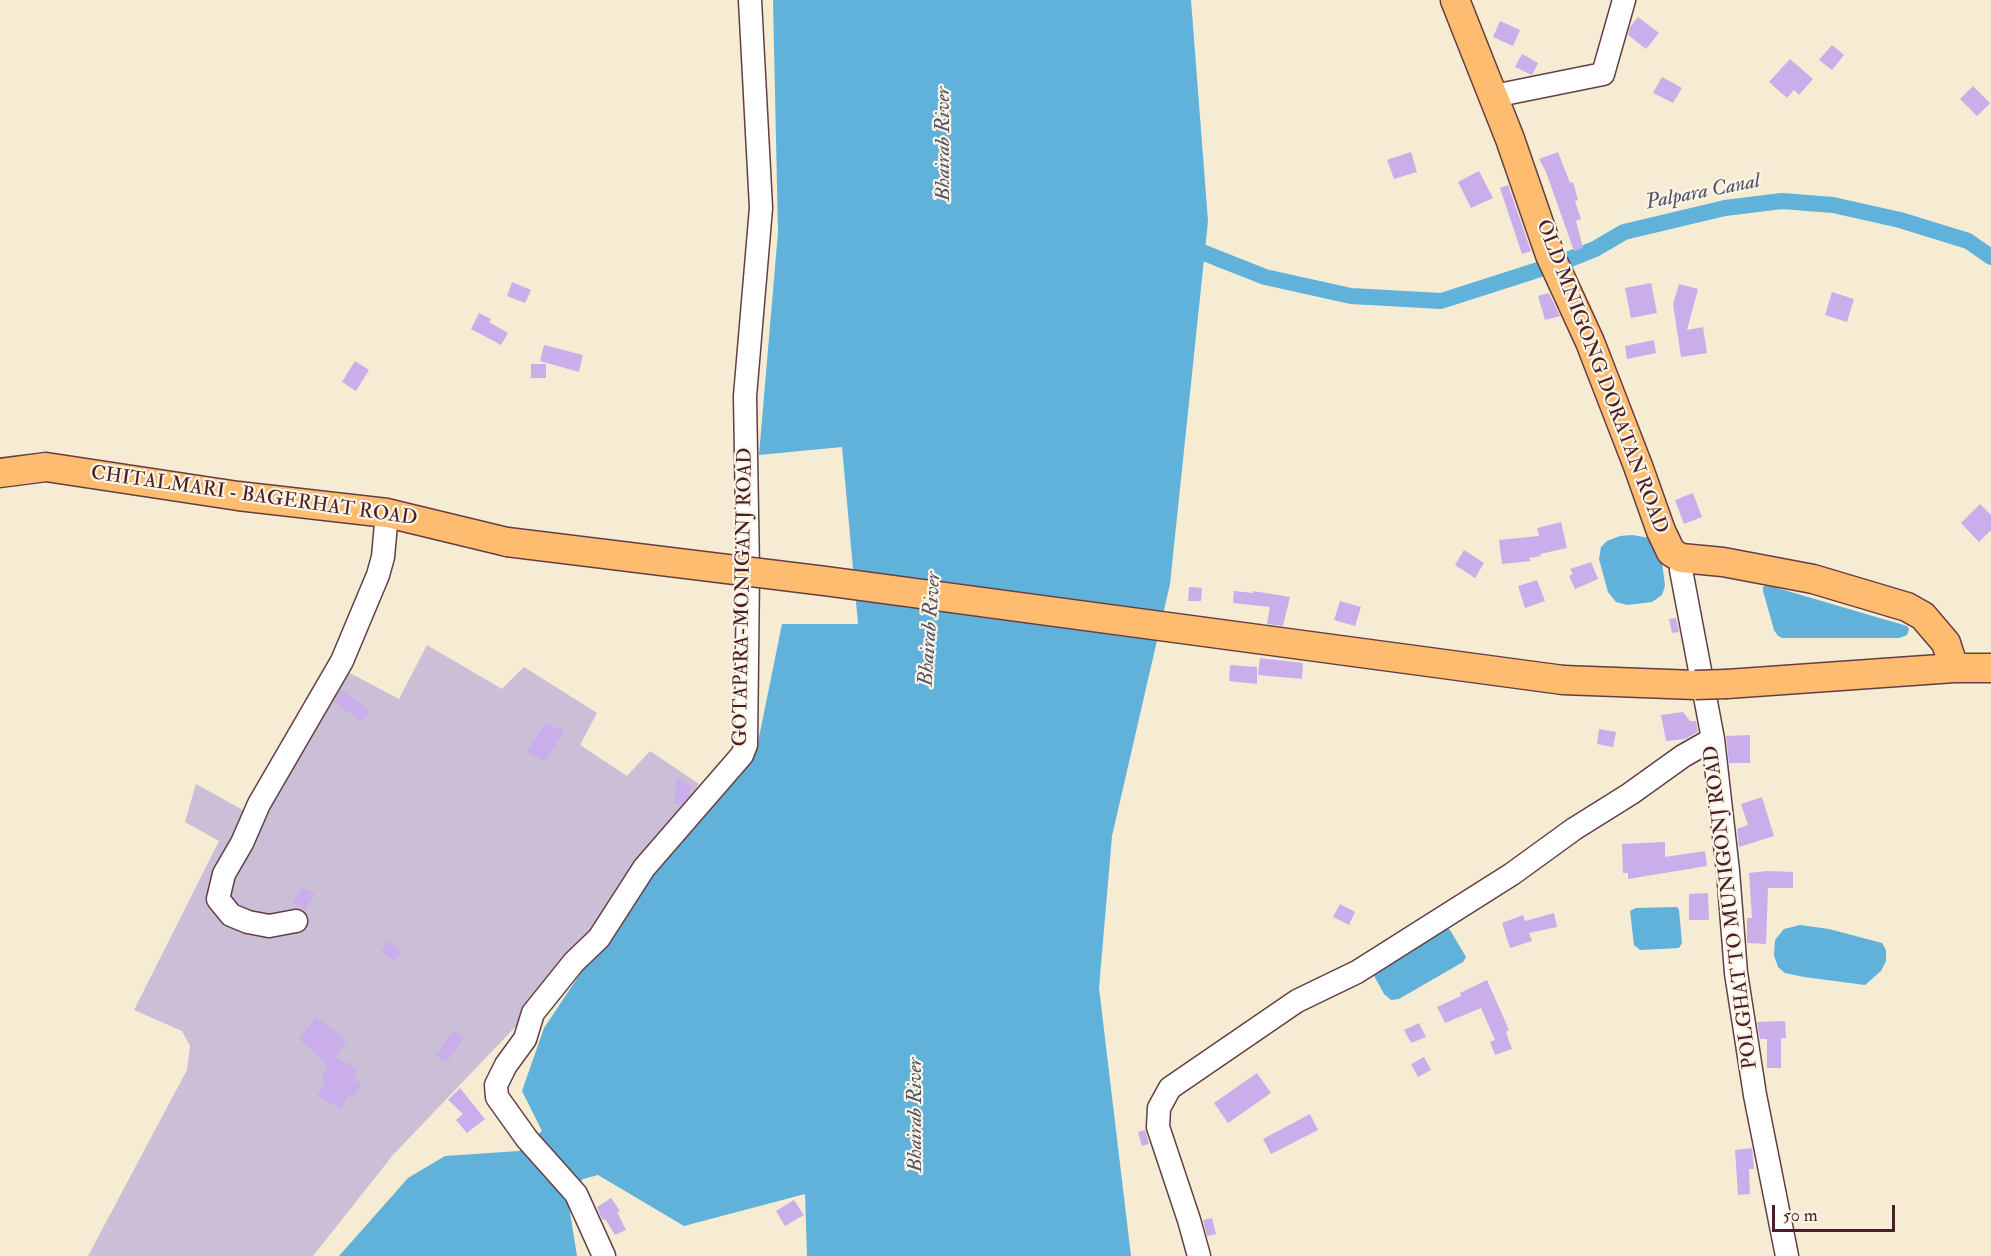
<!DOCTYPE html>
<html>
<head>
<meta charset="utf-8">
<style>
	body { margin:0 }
	#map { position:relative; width:1991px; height:1256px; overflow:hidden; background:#f6ebd3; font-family:"IM FELL Double Pica",serif }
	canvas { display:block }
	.scale { position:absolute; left:1772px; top:1205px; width:123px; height:27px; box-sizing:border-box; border:3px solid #4a1f2b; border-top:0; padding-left:8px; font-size:18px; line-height:21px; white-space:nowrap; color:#4a1f2b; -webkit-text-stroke:4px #fcf5e5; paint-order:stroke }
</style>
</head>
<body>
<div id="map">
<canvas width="1991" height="1256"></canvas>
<div class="scale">50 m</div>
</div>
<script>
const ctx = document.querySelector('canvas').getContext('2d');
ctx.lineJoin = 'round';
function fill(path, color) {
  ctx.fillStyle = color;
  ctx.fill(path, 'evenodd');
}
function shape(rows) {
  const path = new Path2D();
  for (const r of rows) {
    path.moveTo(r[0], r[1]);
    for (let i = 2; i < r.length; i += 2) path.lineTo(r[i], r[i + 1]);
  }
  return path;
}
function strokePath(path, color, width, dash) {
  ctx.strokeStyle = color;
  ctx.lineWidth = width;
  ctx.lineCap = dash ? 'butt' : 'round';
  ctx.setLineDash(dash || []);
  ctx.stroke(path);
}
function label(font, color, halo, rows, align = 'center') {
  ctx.font = font + ' "IM FELL Double Pica",serif';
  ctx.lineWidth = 4.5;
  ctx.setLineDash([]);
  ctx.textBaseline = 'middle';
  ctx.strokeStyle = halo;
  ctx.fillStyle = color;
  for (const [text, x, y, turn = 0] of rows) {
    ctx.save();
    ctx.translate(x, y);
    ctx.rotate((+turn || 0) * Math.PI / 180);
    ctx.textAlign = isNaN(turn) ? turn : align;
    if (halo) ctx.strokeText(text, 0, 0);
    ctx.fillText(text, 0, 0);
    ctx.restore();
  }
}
fill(shape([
	[427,645,502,689,524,667,597,713,580,745,627,776,650,751,699,784,617,901,519,1023,393,1155,313,1256,88,1256,187,1070,190,1046,182,1031,134,1010,219,841,185,822,196,784,259,819,344,670,399,699]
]), '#cabfd6');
fill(shape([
	[773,0,1191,0,1208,221,1170,584,1112,836,1099,988,1131,1256,807,1256,805,1194,684,1226,598,1175,583,1179,564,1198,569,1206,577,1256,339,1256,408,1178,445,1156,519,1151,542,1131,522,1091,544,1028,669,841,757,747,782,624,858,624,842,447,759,455,778,232],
	[1632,535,1655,539,1660,545,1665,586,1662,595,1652,602,1627,605,1616,602,1608,592,1599,559,1601,547,1607,541,1620,536],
	[1767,585,1907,626,1909,629,1907,635,1899,638,1782,638,1778,636,1774,630,1763,591,1763,587],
	[1677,907,1679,910,1682,943,1679,948,1640,950,1634,945,1630,911,1636,908],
	[1800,925,1829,929,1882,943,1886,950,1886,961,1881,971,1865,985,1804,977,1785,973,1778,967,1774,955,1775,940,1784,929],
	[1444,926,1450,930,1466,957,1463,962,1399,999,1391,1000,1384,994,1372,972]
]), '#60b2db');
strokePath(shape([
	[1184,245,1265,277,1351,296,1441,301,1544,268],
	[1565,261,1595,249,1624,232,1725,208,1782,201,1833,205,1900,220,1968,241,1991,257]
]), '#60b2db', 16);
fill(shape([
	[1638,17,1659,33,1646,49,1628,35,1630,27],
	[1500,21,1520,30,1513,46,1493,37],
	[1832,45,1844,55,1832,70,1819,60],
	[1522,54,1538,63,1532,75,1515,67],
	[1790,59,1813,79,1799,95,1794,90,1787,98,1769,82],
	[1662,77,1682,88,1673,103,1653,93],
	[1973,86,1990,103,1977,116,1960,99],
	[1411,152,1417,172,1394,179,1387,160],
	[1558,152,1570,183,1573,182,1578,200,1575,201,1581,219,1576,221,1583,248,1574,251,1546,172,1539,159],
	[1479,171,1493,198,1471,208,1458,182],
	[1508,185,1531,251,1522,254,1500,188],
	[512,282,531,290,525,303,507,296],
	[1651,283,1657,313,1631,318,1625,288],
	[1679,284,1698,289,1687,330,1703,327,1707,353,1681,357,1673,304],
	[1832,292,1854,299,1847,322,1825,315],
	[1549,293,1560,316,1545,320,1538,296],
	[479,313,491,319,489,322,508,333,501,345,471,329],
	[1654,340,1656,353,1627,359,1625,346],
	[544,345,583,355,579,372,540,361],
	[355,361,369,370,356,391,342,382],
	[531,364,546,364,546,378,531,378],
	[1693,493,1702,517,1684,524,1675,500],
	[1980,504,1991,515,1991,530,1979,542,1961,523],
	[1561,522,1567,548,1540,554,1541,556,1529,558,1531,561,1502,564,1499,540,1539,536,1537,528],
	[1464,550,1484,563,1475,578,1455,565],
	[1591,562,1598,579,1575,589,1569,576,1573,574,1570,569],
	[1537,580,1545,601,1525,608,1518,586],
	[1189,587,1202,588,1201,601,1188,601],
	[1234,591,1253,593,1253,591,1290,597,1283,626,1267,624,1270,607,1233,603],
	[1340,601,1361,607,1355,626,1334,620],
	[1676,618,1679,632,1672,633,1669,619],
	[1260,658,1303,663,1302,679,1258,675],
	[1230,665,1257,667,1257,684,1229,681],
	[341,690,370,710,362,722,334,702],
	[1683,712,1690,721,1696,721,1698,732,1685,739,1666,741,1661,715],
	[545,723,564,731,545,762,527,752],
	[1599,729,1616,732,1613,747,1597,744],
	[1750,735,1750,763,1729,763,1726,736],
	[677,778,692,787,688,796,681,804,674,804],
	[1762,797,1774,836,1739,847,1737,829,1748,825,1741,804],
	[1665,842,1665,857,1705,851,1707,866,1628,879,1628,873,1623,873,1622,844],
	[1767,871,1793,872,1793,888,1768,888,1766,944,1747,943,1747,918,1752,918,1749,873],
	[301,889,307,889,315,894,305,910,293,903],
	[1708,893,1709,920,1689,920,1689,894],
	[1340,904,1355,912,1349,925,1333,917],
	[1554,913,1557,927,1529,933,1532,941,1510,948,1502,923,1523,915,1525,921],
	[388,941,402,951,395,961,381,952],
	[1487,980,1509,1030,1506,1032,1512,1049,1495,1055,1490,1042,1495,1040,1481,1008,1445,1023,1437,1007,1461,996,1460,993],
	[316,1017,347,1040,335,1057,358,1070,353,1079,362,1084,354,1097,349,1094,341,1109,317,1096,325,1081,321,1079,328,1066,299,1039],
	[1785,1021,1786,1038,1781,1038,1781,1068,1767,1068,1767,1039,1760,1039,1757,1022],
	[1419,1023,1426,1037,1411,1043,1404,1030],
	[453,1030,464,1038,446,1063,436,1056],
	[1424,1057,1431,1070,1418,1077,1411,1064],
	[1257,1073,1271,1093,1228,1123,1214,1103],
	[460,1088,485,1119,467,1133,456,1120,463,1114,448,1100],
	[1310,1114,1318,1130,1271,1154,1263,1139],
	[1145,1130,1149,1144,1142,1146,1138,1132],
	[1752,1148,1754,1169,1749,1169,1750,1194,1738,1195,1735,1150],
	[611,1198,620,1211,617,1212,626,1230,615,1235,606,1220,602,1219,597,1207],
	[794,1200,804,1215,785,1226,776,1211],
	[1212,1218,1216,1234,1207,1236,1203,1220]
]), '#caaeeb');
const minor = shape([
	[1494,96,1603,74,1624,0],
	[1681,558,1681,570,1713,739,1728,871,1736,973,1755,1095,1787,1256],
	[296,921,269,926,248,922,231,915,218,899,224,874,242,843,259,804,342,661,378,575,383,557,387,513],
	[604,1256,576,1194,527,1139,497,1097,496,1085,506,1065,525,1039,533,1013,574,962,599,938,644,868,742,755,746,745,748,571,745,396,761,208,750,0],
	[1199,1256,1189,1220,1158,1127,1159,1108,1170,1088,1297,1001,1357,972,1512,874,1574,829,1630,794,1683,756,1713,739]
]);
const major = shape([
	[1455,0,1510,139,1550,255,1590,342,1638,466,1661,531,1671,552,1681,558,1723,562,1813,579,1907,607,1923,616,1946,643,1954,668],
	[0,473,46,467,238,496,387,513,507,542],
	[1563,680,1695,685],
	[1727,684,1954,668,1991,668]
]);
strokePath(minor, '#643e44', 25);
strokePath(major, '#643e44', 31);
strokePath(minor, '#fff', 22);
strokePath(major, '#febc70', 28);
const majorBridge = shape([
	[507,542,825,581,1563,680],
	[1695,685,1727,684]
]);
strokePath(majorBridge, '#643e44', 31, []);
strokePath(majorBridge, '#febc70', 28);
label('20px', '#4a1f2b', '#fcf5e5', [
	["OLD MNIGONG DORATAN ROAD",1601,377,69],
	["CHITALMARI - BAGERHAT ROAD",254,497,8],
	["GOTAPARA-MONIGANJ ROAD",744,597,-89],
	["POLGHAT TO MUNIGONJ ROAD",1732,907,-97]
]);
label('italic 21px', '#525269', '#fcf5e5', [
	["Bhairab River",944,144,-90],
	["Palpara Canal",1703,193,-11],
	["Bhairab River",931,629,-86],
	["Bhairab River",916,1115,-90]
]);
</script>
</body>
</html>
